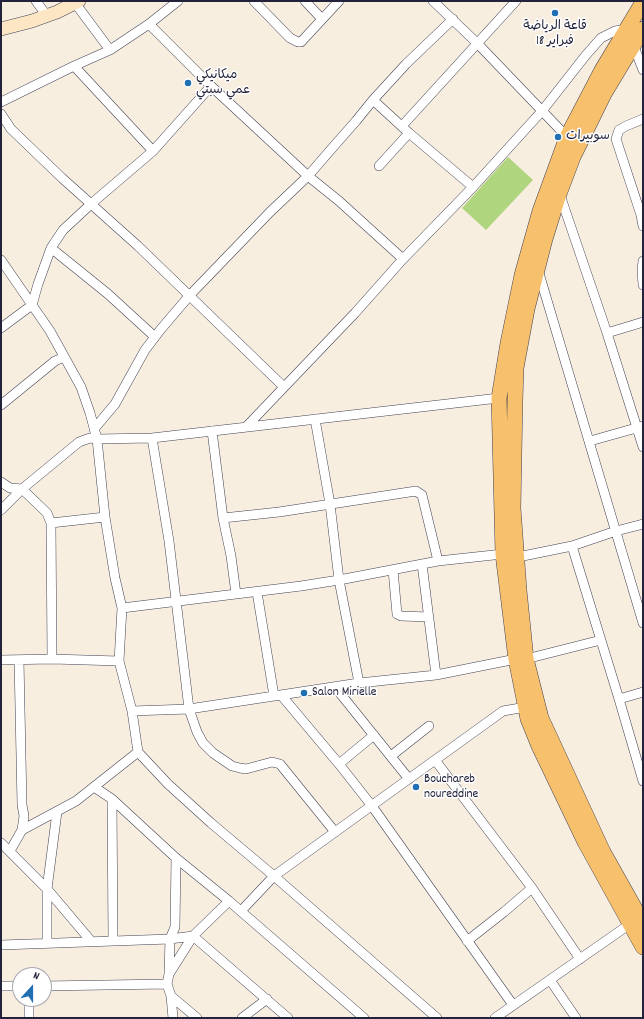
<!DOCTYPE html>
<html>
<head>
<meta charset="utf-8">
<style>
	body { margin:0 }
	#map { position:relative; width:644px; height:1019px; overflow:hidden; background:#f8eedf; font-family:Dekko,sans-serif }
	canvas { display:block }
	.frame { position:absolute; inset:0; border:2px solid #22223b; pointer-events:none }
	.north { position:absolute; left:12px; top:967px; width:40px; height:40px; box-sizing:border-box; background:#fff; border:1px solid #a7a7b1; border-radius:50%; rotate:21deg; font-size:11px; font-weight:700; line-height:16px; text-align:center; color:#22223b }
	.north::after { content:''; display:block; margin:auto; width:14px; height:18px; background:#1f6fb2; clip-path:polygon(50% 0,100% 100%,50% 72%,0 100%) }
</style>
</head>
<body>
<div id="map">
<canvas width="644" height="1019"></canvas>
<div class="frame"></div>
<div class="north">N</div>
</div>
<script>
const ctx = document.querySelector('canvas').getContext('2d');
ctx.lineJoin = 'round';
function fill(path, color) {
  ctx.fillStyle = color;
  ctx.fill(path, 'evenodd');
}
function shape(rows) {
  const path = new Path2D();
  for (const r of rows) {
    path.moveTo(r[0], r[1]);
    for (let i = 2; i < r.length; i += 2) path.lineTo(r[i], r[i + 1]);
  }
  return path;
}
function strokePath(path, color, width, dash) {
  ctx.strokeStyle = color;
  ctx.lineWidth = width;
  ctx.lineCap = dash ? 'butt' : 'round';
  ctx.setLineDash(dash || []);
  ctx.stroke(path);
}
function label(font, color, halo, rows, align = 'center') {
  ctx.font = font + ' Dekko,"Playpen Sans Arabic",sans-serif';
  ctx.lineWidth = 3;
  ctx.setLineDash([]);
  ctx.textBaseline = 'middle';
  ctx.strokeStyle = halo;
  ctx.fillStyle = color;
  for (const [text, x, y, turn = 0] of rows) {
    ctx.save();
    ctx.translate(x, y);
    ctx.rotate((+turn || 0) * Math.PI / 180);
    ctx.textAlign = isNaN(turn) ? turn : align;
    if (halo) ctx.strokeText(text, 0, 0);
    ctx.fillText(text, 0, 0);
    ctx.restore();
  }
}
fill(shape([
	[508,157,533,180,486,230,462,208]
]), '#b0d57f');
const street = shape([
	[36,1,47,16],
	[254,1,290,38,298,42,301,42,339,1],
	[305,1,322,19],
	[433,1,477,43,570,140],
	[75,3,110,50],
	[149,24,211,86,308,176,339,201,403,259],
	[633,44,643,70],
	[74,66,153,151],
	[373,100,409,133,473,187],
	[1,102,74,66,110,50,149,24,178,1],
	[1,114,11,129,62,178,138,246,284,387],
	[643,119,626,126,619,130,616,139,641,215,643,226],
	[402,126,516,1],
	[379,166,409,133],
	[560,195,607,333,643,447],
	[51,248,108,294,155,337],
	[1,260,50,331,81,387,90,413,97,439,105,517,115,578,122,608,119,661,132,711,138,752,168,784,211,823,274,876,437,1018],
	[643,261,642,270,643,285],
	[538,270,643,623],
	[1,328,32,305,38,284,51,248,63,230,91,204,153,151,211,86],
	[607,333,643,322],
	[1,405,55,361,64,357],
	[315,419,330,504,339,580,359,683],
	[246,427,355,313,403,259,473,187,542,111,586,55,601,38,615,31,626,29],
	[94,429,115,404,145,350,161,329,190,295,270,212,308,176,334,146,356,121,373,100,406,64,453,19],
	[212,431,223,518,231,556,236,594],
	[152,438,169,541,189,709,197,732,203,743,213,753,232,766,240,768,246,769,272,762,280,764,335,832],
	[590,441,643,426],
	[1,482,10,488,22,489,47,513,51,523,52,659],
	[1,510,22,489,79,442,90,438,97,439,152,438,499,398],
	[223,518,279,512,416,491,422,495,438,561],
	[51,523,105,517],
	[572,546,619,699,643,781],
	[513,558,572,546,616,531,643,524],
	[422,564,436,675],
	[393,570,397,614,401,616,429,617],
	[257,592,274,696],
	[122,608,301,586,339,580,438,561,503,554],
	[526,659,601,640],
	[1,660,52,659,119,661],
	[335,687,409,779],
	[281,695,339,764,372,806,513,1005],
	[619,699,643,692],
	[132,711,189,709,359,683,436,675,516,659],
	[391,756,429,726],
	[435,760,532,888,580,959],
	[339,764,374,735],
	[94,787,112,799,113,941],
	[112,799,176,858,229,901,364,1018],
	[22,830,76,801,138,752],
	[1,843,47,889,91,941],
	[10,851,22,830,24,816,22,805,19,660],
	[241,911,274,876,503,711,526,707],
	[467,941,504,912,532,888],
	[47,943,47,889,57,812],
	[1,945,170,939,193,936,288,1018],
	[169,974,193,936,229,901],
	[550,980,576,1018],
	[1,986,20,986],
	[44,986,167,984],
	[171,996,197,1018],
	[29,1018,29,999],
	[173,1018,171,996,167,984,169,974,170,939,175,927,176,858],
	[242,1018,267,999],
	[495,1018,630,924]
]);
const secondary = shape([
	[1,29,32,21,57,12,79,1]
]);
const primary = shape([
	[643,2,602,70,567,137,540,211,522,275,508,343,499,398,503,554,516,659,528,719,539,746,585,842,643,947],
	[643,29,604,94,573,157,559,194,545,239,527,309,516,368,515,401,513,508,519,590,526,659,541,718,603,852,643,923]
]);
strokePath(street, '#424154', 10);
strokePath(secondary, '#424154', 14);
strokePath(primary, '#424154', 16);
strokePath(street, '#fff', 9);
strokePath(secondary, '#fce6c4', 13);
strokePath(primary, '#f7c06c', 15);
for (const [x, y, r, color] of [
	[555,13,4,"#1f6fb2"],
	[188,83,4,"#1f6fb2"],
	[558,137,4,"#1f6fb2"],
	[304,693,4,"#1f6fb2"],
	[416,787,4,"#1f6fb2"]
]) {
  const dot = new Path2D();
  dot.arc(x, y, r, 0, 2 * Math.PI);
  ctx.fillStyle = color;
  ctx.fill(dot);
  strokePath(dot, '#fff', 1.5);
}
label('13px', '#22223b', '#fff', [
	["قاعة الرياضة",555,27,"center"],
	["18 فبراير",555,42,"center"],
	["ميكانيكي",196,76],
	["عمي سبتي",196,91],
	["سوبيرات",566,137],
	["Salon Mirielle",312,693],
	["Bouchareb",424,780],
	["noureddine",424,795]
], 'left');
</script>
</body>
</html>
